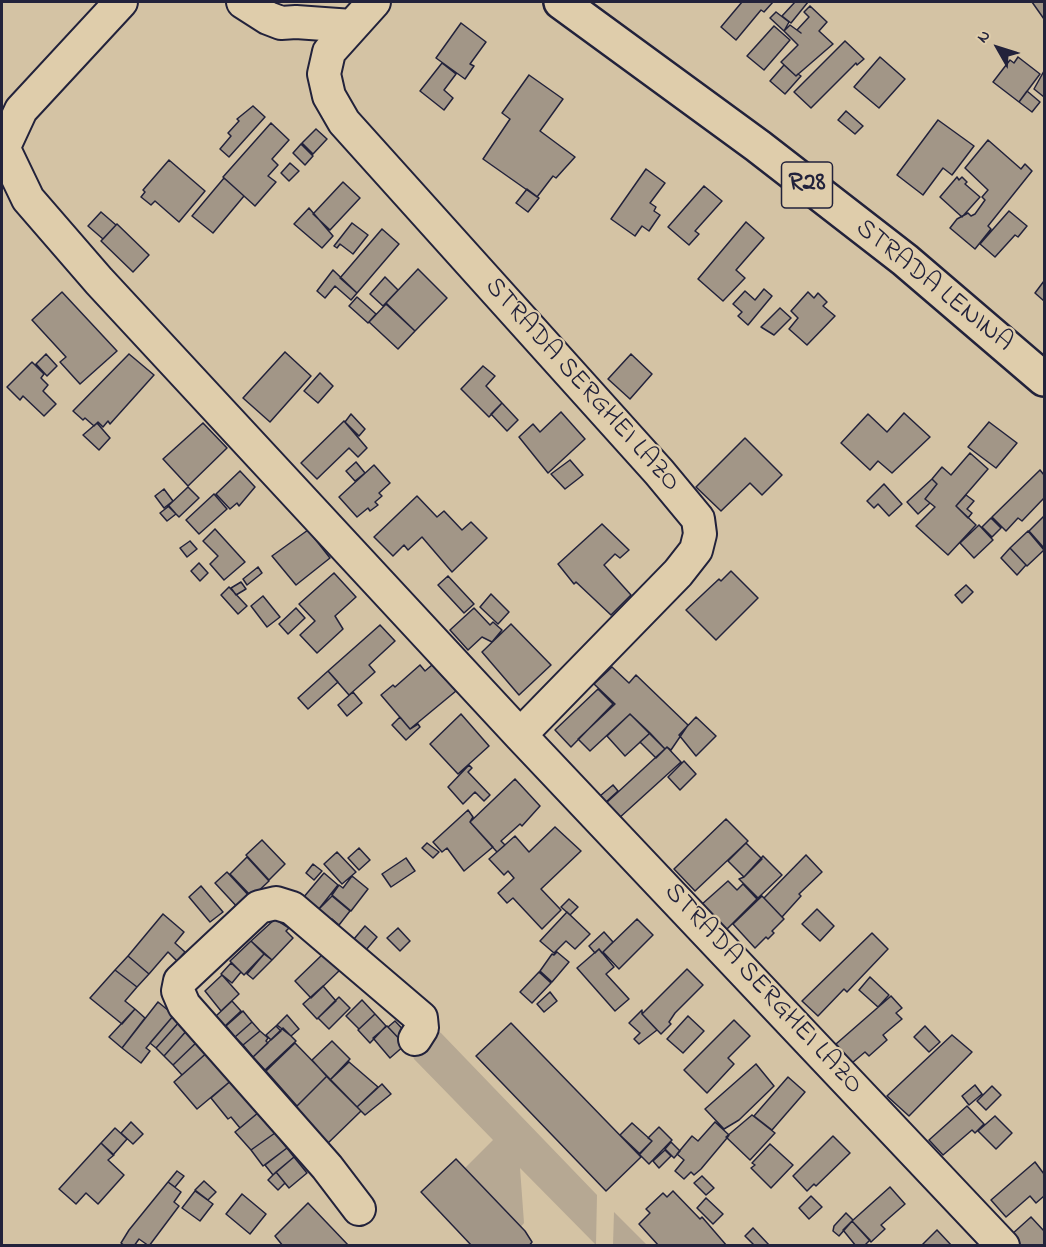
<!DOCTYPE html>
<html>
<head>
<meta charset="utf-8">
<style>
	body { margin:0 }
	#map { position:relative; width:1046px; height:1247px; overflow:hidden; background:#d4c3a4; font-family:"Indie Flower",sans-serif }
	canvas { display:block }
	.frame { position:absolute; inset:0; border:3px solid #22223b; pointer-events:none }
	.north { position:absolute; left:968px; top:18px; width:60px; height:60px; -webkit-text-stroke:4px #dfcdab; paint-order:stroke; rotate:309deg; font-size:16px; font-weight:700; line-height:24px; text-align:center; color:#22223b }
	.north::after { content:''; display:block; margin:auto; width:21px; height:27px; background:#22223b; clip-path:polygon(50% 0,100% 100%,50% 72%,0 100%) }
</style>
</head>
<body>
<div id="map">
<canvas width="1046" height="1247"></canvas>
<div class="frame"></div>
<div class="north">N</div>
</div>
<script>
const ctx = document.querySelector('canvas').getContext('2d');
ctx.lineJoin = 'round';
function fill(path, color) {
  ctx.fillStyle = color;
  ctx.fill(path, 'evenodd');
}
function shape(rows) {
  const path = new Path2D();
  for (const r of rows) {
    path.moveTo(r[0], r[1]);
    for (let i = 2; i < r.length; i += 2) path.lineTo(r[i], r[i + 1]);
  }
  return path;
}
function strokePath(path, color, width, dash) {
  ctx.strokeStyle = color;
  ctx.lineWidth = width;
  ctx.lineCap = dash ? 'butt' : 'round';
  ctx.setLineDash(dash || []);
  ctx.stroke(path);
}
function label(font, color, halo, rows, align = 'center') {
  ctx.font = font + ' "Indie Flower",sans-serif';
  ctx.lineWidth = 4.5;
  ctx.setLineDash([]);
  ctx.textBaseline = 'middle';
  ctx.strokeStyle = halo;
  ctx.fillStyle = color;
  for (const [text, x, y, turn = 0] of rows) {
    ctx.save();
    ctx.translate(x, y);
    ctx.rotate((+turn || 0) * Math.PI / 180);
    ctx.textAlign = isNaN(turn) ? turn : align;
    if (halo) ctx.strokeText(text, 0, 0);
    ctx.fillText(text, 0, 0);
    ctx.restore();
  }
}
fill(shape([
	[436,1031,441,1033,597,1195,596,1245,520,1168,524,1223,519,1229,463,1170,493,1140,414,1059,412,1053],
	[614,1212,647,1245,613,1245]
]), '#b6a893');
const building = shape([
	[742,2,773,2,764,12,761,10,736,40,721,27,742,2],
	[795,2,808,2,791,23,782,16,795,2],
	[1032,2,1044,2,1044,19,1032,2],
	[810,6,827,22,819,31,833,44,796,76,781,62,798,45,784,31,790,25,801,33,797,30,809,17,804,12,810,6],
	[776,12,789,22,784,31,770,18,776,12],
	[461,23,486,42,470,64,474,66,465,79,436,58,461,23],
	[774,26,790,40,764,70,747,56,774,26],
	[845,41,864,59,857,65,856,63,811,108,794,92,845,41],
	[880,57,905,79,879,108,854,87,880,57],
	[1018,57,1040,74,1019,102,993,82,1010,60,1014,63,1018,57],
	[442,63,456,74,444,90,453,98,444,110,420,91,442,63],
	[784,65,796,76,798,74,801,76,785,94,770,81,784,65],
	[1044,71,1044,97,1034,89,1044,71],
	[529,75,563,99,540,131,575,157,556,178,553,176,537,197,483,159,510,119,502,113,529,75],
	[1027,91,1040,102,1032,112,1019,102,1027,91],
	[253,106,265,117,229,157,220,149,231,136,228,133,239,121,237,119,253,106],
	[846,111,863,126,855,134,838,120,846,111],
	[938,120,974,146,952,175,943,168,923,195,897,175,938,120],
	[271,123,289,140,272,159,278,165,268,176,276,182,255,206,223,177,271,123],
	[316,129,327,139,313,154,302,143,316,129],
	[988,140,1021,169,1025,164,1032,171,988,226,991,229,975,249,950,228,957,219,968,213,971,216,975,214,985,200,982,197,988,190,965,168,988,140],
	[301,144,313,156,305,165,293,153,301,144],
	[169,160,205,191,179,222,155,201,151,205,141,197,145,192,143,190,169,160],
	[290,163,299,171,289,181,281,173,290,163],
	[646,169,665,183,650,203,656,207,654,211,660,215,649,231,642,226,635,236,611,219,646,169],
	[957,177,959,180,962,177,967,182,965,184,980,197,962,217,940,197,957,177],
	[224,178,244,196,213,233,192,216,224,178],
	[343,182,360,198,330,230,313,214,343,182],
	[704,186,722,201,695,231,699,234,689,245,668,227,704,186],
	[527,189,539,198,528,212,516,203,527,189],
	[309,208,333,236,322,248,294,224,309,208],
	[1009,211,1027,226,1018,237,1015,235,995,257,980,244,1009,211],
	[101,212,116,225,103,239,88,226,101,212],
	[746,222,764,238,736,270,745,278,723,301,698,279,746,222],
	[352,223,368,235,353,254,340,244,337,248,334,246,352,223],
	[117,224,149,255,133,272,101,241,117,224],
	[382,229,399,244,357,293,340,278,382,229],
	[418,269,447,298,415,331,386,303,418,269],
	[333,270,357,293,351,300,335,286,325,298,317,291,333,270],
	[385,277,398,290,383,306,370,294,385,277],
	[1044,281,1044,301,1035,293,1044,281],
	[764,289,772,296,748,325,738,316,742,312,733,304,745,291,755,300,764,289],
	[62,292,117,351,80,384,60,362,66,357,32,320,62,292],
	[808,292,814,298,818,293,827,302,823,306,835,316,807,345,789,329,798,318,791,311,808,292],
	[357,297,376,314,368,323,349,306,357,297],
	[386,304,415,331,398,349,369,322,386,304],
	[780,308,791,318,774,335,761,327,780,308],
	[285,352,311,376,270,422,243,398,285,352],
	[46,354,57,366,47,376,36,364,46,354],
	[129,354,154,375,110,424,108,421,103,427,98,422,94,426,85,418,83,420,73,411,129,354],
	[631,354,652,374,630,399,608,379,631,354],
	[32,362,44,374,41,378,48,385,43,391,56,404,44,416,23,396,20,400,7,387,32,362],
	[483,366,495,376,486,386,502,403,489,417,461,389,483,366],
	[320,373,333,386,318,403,304,391,320,373],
	[502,403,518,420,507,431,491,414,502,403],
	[561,412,585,439,548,473,519,437,533,424,540,432,561,412],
	[904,413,930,437,892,473,878,461,870,470,841,443,868,414,887,432,904,413],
	[351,414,365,429,359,436,345,422,351,414],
	[344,421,367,448,358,457,349,448,317,479,301,463,344,421],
	[989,422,1017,443,996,468,968,447,989,422],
	[97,423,110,438,99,450,83,435,97,423],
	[203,423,227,448,188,486,163,459,203,423],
	[745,438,782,475,762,495,750,483,721,511,696,487,745,438],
	[970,453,988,469,956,506,976,525,948,555,916,526,935,507,925,499,937,484,932,479,942,467,951,475,970,453],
	[570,460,583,475,565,489,551,474,570,460],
	[356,462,365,473,355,481,346,471,356,462],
	[374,465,390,483,379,493,382,496,375,502,378,505,370,511,368,508,357,517,339,497,374,465],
	[1040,470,1044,475,1044,498,1022,521,1018,518,1006,531,992,517,1040,470],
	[240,471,255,487,239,506,237,503,230,509,216,494,240,471],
	[932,479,937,484,925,499,930,503,918,514,907,502,932,479],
	[884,484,902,504,889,516,878,504,874,508,867,501,884,484],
	[188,487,199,498,179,517,168,506,188,487],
	[164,489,173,501,164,508,155,496,164,489],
	[214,494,227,509,199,534,186,520,214,494],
	[966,495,974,501,967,509,972,513,968,518,956,506,966,495],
	[417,496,437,517,444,511,462,530,471,522,487,538,452,572,422,537,408,550,404,545,393,556,374,537,417,496],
	[169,506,176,514,167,521,160,513,169,506],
	[1044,516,1044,548,1029,531,1044,516],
	[991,518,1001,528,992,537,982,527,991,518],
	[602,524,629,550,620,558,615,554,604,565,631,595,611,615,576,582,574,584,558,564,602,524],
	[979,525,993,540,974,558,960,543,979,525],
	[215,529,245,562,224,580,210,564,218,556,203,541,215,529],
	[308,530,330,558,296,585,272,556,308,530],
	[1028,531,1044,550,1027,566,1010,548,1028,531],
	[190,541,197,549,187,557,180,548,190,541],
	[1010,548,1026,565,1017,575,1001,558,1010,548],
	[199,563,208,573,200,581,191,571,199,563],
	[258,567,262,573,247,585,243,579,258,567],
	[731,571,758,598,716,640,686,610,719,579,721,581,731,571],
	[334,573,356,597,335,616,343,629,317,653,300,635,315,621,299,604,334,573],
	[448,576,474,604,464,613,438,585,448,576],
	[241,582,246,589,236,595,231,588,241,582],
	[966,585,973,592,962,603,955,595,966,585],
	[229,587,247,606,238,614,221,595,229,587],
	[491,594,509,612,498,624,480,607,491,594],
	[263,596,280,617,267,627,251,606,263,596],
	[296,608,305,618,288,634,279,624,296,608],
	[474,608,490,625,493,622,502,630,492,642,482,637,468,650,450,630,474,608],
	[511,624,551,665,519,695,482,652,511,624],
	[380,625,395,641,369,665,375,672,349,695,328,671,380,625],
	[420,665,425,671,432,665,456,691,410,729,381,695,393,685,395,687,420,665],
	[612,667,629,683,636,675,688,725,671,750,667,747,665,749,630,714,590,751,578,739,615,704,594,684,612,667],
	[328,671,338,682,308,709,298,698,328,671],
	[598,689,613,704,571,747,555,730,598,689],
	[353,692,362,703,347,716,338,705,353,692],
	[461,714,489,746,458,774,430,744,461,714],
	[630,714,650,733,625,756,607,736,630,714],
	[400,717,410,729,418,724,420,727,406,740,392,725,400,717],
	[696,717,716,736,696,756,679,735,696,717],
	[650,733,665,749,656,758,640,742,650,733],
	[667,747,681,762,618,819,605,804,667,747],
	[684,761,696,774,680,790,668,777,684,761],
	[469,765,472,768,468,772,490,795,484,801,475,792,463,804,448,787,469,765],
	[515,779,540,806,522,826,520,824,501,841,505,845,497,852,470,822,515,779],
	[613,785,618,791,606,802,600,796,613,785],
	[468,810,473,817,470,822,493,847,464,871,447,848,442,852,433,842,468,810],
	[726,819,748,841,695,891,674,869,726,819],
	[555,827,581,851,541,889,561,910,542,929,513,898,507,903,498,893,514,878,508,871,504,875,489,859,515,836,529,852,555,827],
	[262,840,285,864,269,880,246,855,262,840],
	[427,843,439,852,433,858,422,848,427,843],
	[746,843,762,859,744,877,728,861,746,843],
	[359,848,370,860,359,870,348,858,359,848],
	[337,852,356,872,342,884,324,864,337,852],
	[806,855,822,872,799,894,801,896,782,917,764,898,806,855],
	[763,856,782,875,758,898,739,879,744,877,763,856],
	[247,857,269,881,252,897,230,874,247,857],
	[406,858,415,871,391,887,382,874,406,858],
	[313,864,322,871,314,880,306,873,313,864],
	[227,872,252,899,240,910,215,883,227,872],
	[324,873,338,885,318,910,303,898,324,873],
	[352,876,368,889,351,911,332,895,339,885,343,888,352,876],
	[728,881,737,890,743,884,757,899,725,931,701,905,728,881],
	[201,886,223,912,210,922,189,897,201,886],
	[332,896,350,911,339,925,332,919,326,926,313,915,332,896],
	[762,896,784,919,772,931,774,933,768,939,766,937,755,948,733,924,762,896],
	[569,899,578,907,570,915,561,907,569,899],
	[817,909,834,926,820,941,802,924,817,909],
	[567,912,590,934,575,949,566,941,554,953,540,941,567,912],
	[163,914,184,932,175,943,185,952,177,961,168,952,149,974,128,956,163,914],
	[275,919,289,928,286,931,293,938,272,960,251,941,275,919],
	[637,919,653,935,619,969,603,952,637,919],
	[365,926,377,937,360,957,348,946,365,926],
	[398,928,410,941,400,951,387,938,398,928],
	[604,932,613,942,602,953,599,949,595,953,589,946,604,932],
	[872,933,888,949,847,992,844,989,818,1016,802,1001,872,933],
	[251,941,264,954,244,975,230,961,251,941],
	[599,949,614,967,606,974,629,999,615,1011,577,968,599,949],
	[557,952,569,962,552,982,540,971,552,954,554,955,557,952],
	[324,953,341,969,311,998,295,981,324,953],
	[264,954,272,960,253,979,247,974,264,954],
	[128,956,149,974,137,987,115,970,128,956],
	[231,963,241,972,232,983,221,974,231,963],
	[687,969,703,985,675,1013,669,1022,671,1024,661,1034,642,1014,687,969],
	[115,970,137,987,125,1001,135,1009,122,1024,90,998,115,970],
	[539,972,551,983,532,1003,520,992,539,972],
	[222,975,239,994,221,1011,205,991,222,975],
	[870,977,889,995,878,1007,859,990,870,977],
	[323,986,336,1001,317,1019,303,1004,323,986],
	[550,992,557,1001,544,1012,537,1004,550,992],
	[891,996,902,1008,896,1013,902,1019,883,1035,887,1040,869,1056,865,1052,852,1063,836,1044,891,996],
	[339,997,350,1008,329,1029,318,1018,339,997],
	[362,1000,375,1014,359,1029,346,1016,362,1000],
	[232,1001,241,1011,225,1026,216,1016,232,1001],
	[158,1002,174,1015,146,1048,150,1051,141,1063,122,1048,158,1002],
	[135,1009,145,1018,122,1048,109,1037,135,1009],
	[642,1010,642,1014,657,1030,639,1044,634,1039,640,1033,629,1023,642,1010],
	[243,1011,252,1022,235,1037,226,1026,243,1011],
	[375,1014,386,1026,370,1043,358,1030,375,1014],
	[174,1015,181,1020,156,1048,150,1043,174,1015],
	[287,1015,299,1029,291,1036,277,1025,287,1015],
	[688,1016,704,1031,683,1053,667,1039,688,1016],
	[181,1020,189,1028,164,1056,156,1048,181,1020],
	[734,1020,750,1036,728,1058,734,1064,707,1093,684,1070,734,1020],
	[395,1021,412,1039,405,1045,388,1027,395,1021],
	[252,1022,260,1031,243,1045,235,1037,252,1022],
	[511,1023,641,1157,606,1191,476,1056,511,1023],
	[276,1026,281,1031,271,1040,266,1035,276,1026],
	[387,1026,405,1045,390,1058,373,1038,387,1026],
	[925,1026,940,1042,929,1052,914,1037,925,1026],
	[189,1028,200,1039,173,1065,164,1056,189,1028],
	[283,1028,296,1041,265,1070,253,1057,283,1028],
	[260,1031,268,1038,266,1041,268,1043,253,1057,243,1045,260,1031],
	[952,1035,972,1052,909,1116,887,1096,952,1035],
	[200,1039,210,1050,182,1075,173,1065,200,1039],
	[332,1041,350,1059,330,1080,312,1060,332,1041],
	[295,1043,327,1076,297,1106,266,1071,295,1043],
	[210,1050,233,1079,197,1109,174,1082,210,1050],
	[349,1062,378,1087,357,1107,330,1080,349,1062],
	[756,1064,774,1086,739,1120,724,1129,705,1109,756,1064],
	[327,1076,361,1111,325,1146,291,1112,327,1076],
	[788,1077,805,1092,772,1130,754,1116,788,1077],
	[233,1079,259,1112,240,1128,231,1117,228,1119,211,1098,233,1079],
	[382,1084,391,1094,365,1115,357,1107,382,1084],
	[975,1085,982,1094,969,1105,962,1096,975,1085],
	[992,1086,1001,1095,986,1110,977,1101,992,1086],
	[967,1106,984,1124,975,1133,972,1130,943,1155,929,1140,967,1106],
	[259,1112,275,1133,251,1150,235,1132,259,1112],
	[752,1115,775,1133,750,1160,726,1137,752,1115],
	[995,1116,1012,1133,996,1149,978,1131,995,1116],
	[131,1122,143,1134,133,1144,121,1133,131,1122],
	[715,1122,729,1135,727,1138,701,1169,694,1175,691,1172,684,1179,675,1171,684,1160,677,1154,692,1136,698,1141,715,1122],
	[632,1123,652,1141,640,1154,620,1135,632,1123],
	[659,1127,672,1140,649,1164,639,1154,652,1141,648,1138,659,1127],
	[115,1128,127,1139,113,1155,101,1143,115,1128],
	[275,1133,287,1148,263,1166,251,1150,275,1133],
	[833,1136,850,1153,816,1186,814,1184,807,1191,793,1176,833,1136],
	[671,1142,680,1151,674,1158,665,1149,671,1142],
	[101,1143,114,1155,108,1160,124,1175,98,1204,86,1193,76,1204,59,1189,101,1143],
	[770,1144,793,1165,771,1188,751,1168,755,1165,752,1163,770,1144],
	[287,1148,294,1157,273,1175,265,1165,287,1148],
	[665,1150,671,1156,659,1168,653,1161,665,1150],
	[294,1157,307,1173,289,1188,276,1172,294,1157],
	[456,1159,525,1231,532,1242,529,1246,472,1246,421,1192,456,1159],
	[1035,1162,1044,1174,1044,1196,1036,1203,1030,1196,1006,1217,991,1200,1035,1162],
	[177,1171,184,1176,175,1187,168,1182,177,1171],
	[276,1172,285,1183,278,1190,268,1180,276,1172],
	[702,1176,714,1188,706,1195,694,1183,702,1176],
	[204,1181,216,1192,208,1200,195,1190,204,1181],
	[168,1182,181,1192,174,1202,179,1206,149,1246,139,1239,134,1246,125,1246,121,1243,129,1230,168,1182],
	[890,1187,905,1204,881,1225,885,1229,871,1242,852,1221,890,1187],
	[195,1191,213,1204,200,1221,182,1208,195,1191],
	[673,1191,700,1219,702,1217,727,1246,659,1246,639,1224,650,1213,646,1209,663,1193,667,1197,673,1191],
	[242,1194,266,1214,250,1234,226,1214,242,1194],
	[811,1196,822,1207,809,1219,799,1208,811,1196],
	[706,1198,723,1214,713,1224,697,1208,706,1198],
	[308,1203,349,1246,283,1246,275,1236,308,1203],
	[846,1213,853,1220,839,1236,833,1231,834,1226,846,1213],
	[1031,1217,1044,1231,1044,1246,1021,1246,1011,1235,1031,1217],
	[852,1221,870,1240,864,1246,856,1246,843,1230,852,1221],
	[753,1228,770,1246,755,1246,745,1236,753,1228],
	[937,1230,952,1246,921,1246,937,1230]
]);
fill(building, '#a29687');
strokePath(building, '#22223b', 1.5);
const minor = shape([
	[243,2,268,18,281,23,296,22,352,26],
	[374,2,329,52,324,74,329,96,344,122,659,472,698,519,700,534,696,550,678,573,520,735],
	[4,149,28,199,99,281,520,735,1003,1246],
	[2,151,21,110,121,2],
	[359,1209,327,1167,184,1005,178,991,180,981,259,907,276,903,292,908,421,1018,422,1028,415,1039]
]);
const major = shape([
	[561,2,758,146,905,260,1044,379]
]);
strokePath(minor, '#22223b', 36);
strokePath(major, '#22223b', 38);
strokePath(minor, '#dfcdab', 32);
strokePath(major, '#dfcdab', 33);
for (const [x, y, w] of [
	[807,185,51]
]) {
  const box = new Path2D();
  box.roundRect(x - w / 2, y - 23, w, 46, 4.5);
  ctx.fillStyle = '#dfcdab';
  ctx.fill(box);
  strokePath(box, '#22223b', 1.5);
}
label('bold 26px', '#22223b', null, [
	["R28",807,185]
]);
label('27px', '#22223b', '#dfcdab', [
	["STRADA LENINA",933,287,39],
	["STRADA SERGHEI LAZO",581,386,48],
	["STRADA SERGHEI LAZO",762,990,47]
]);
</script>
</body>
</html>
